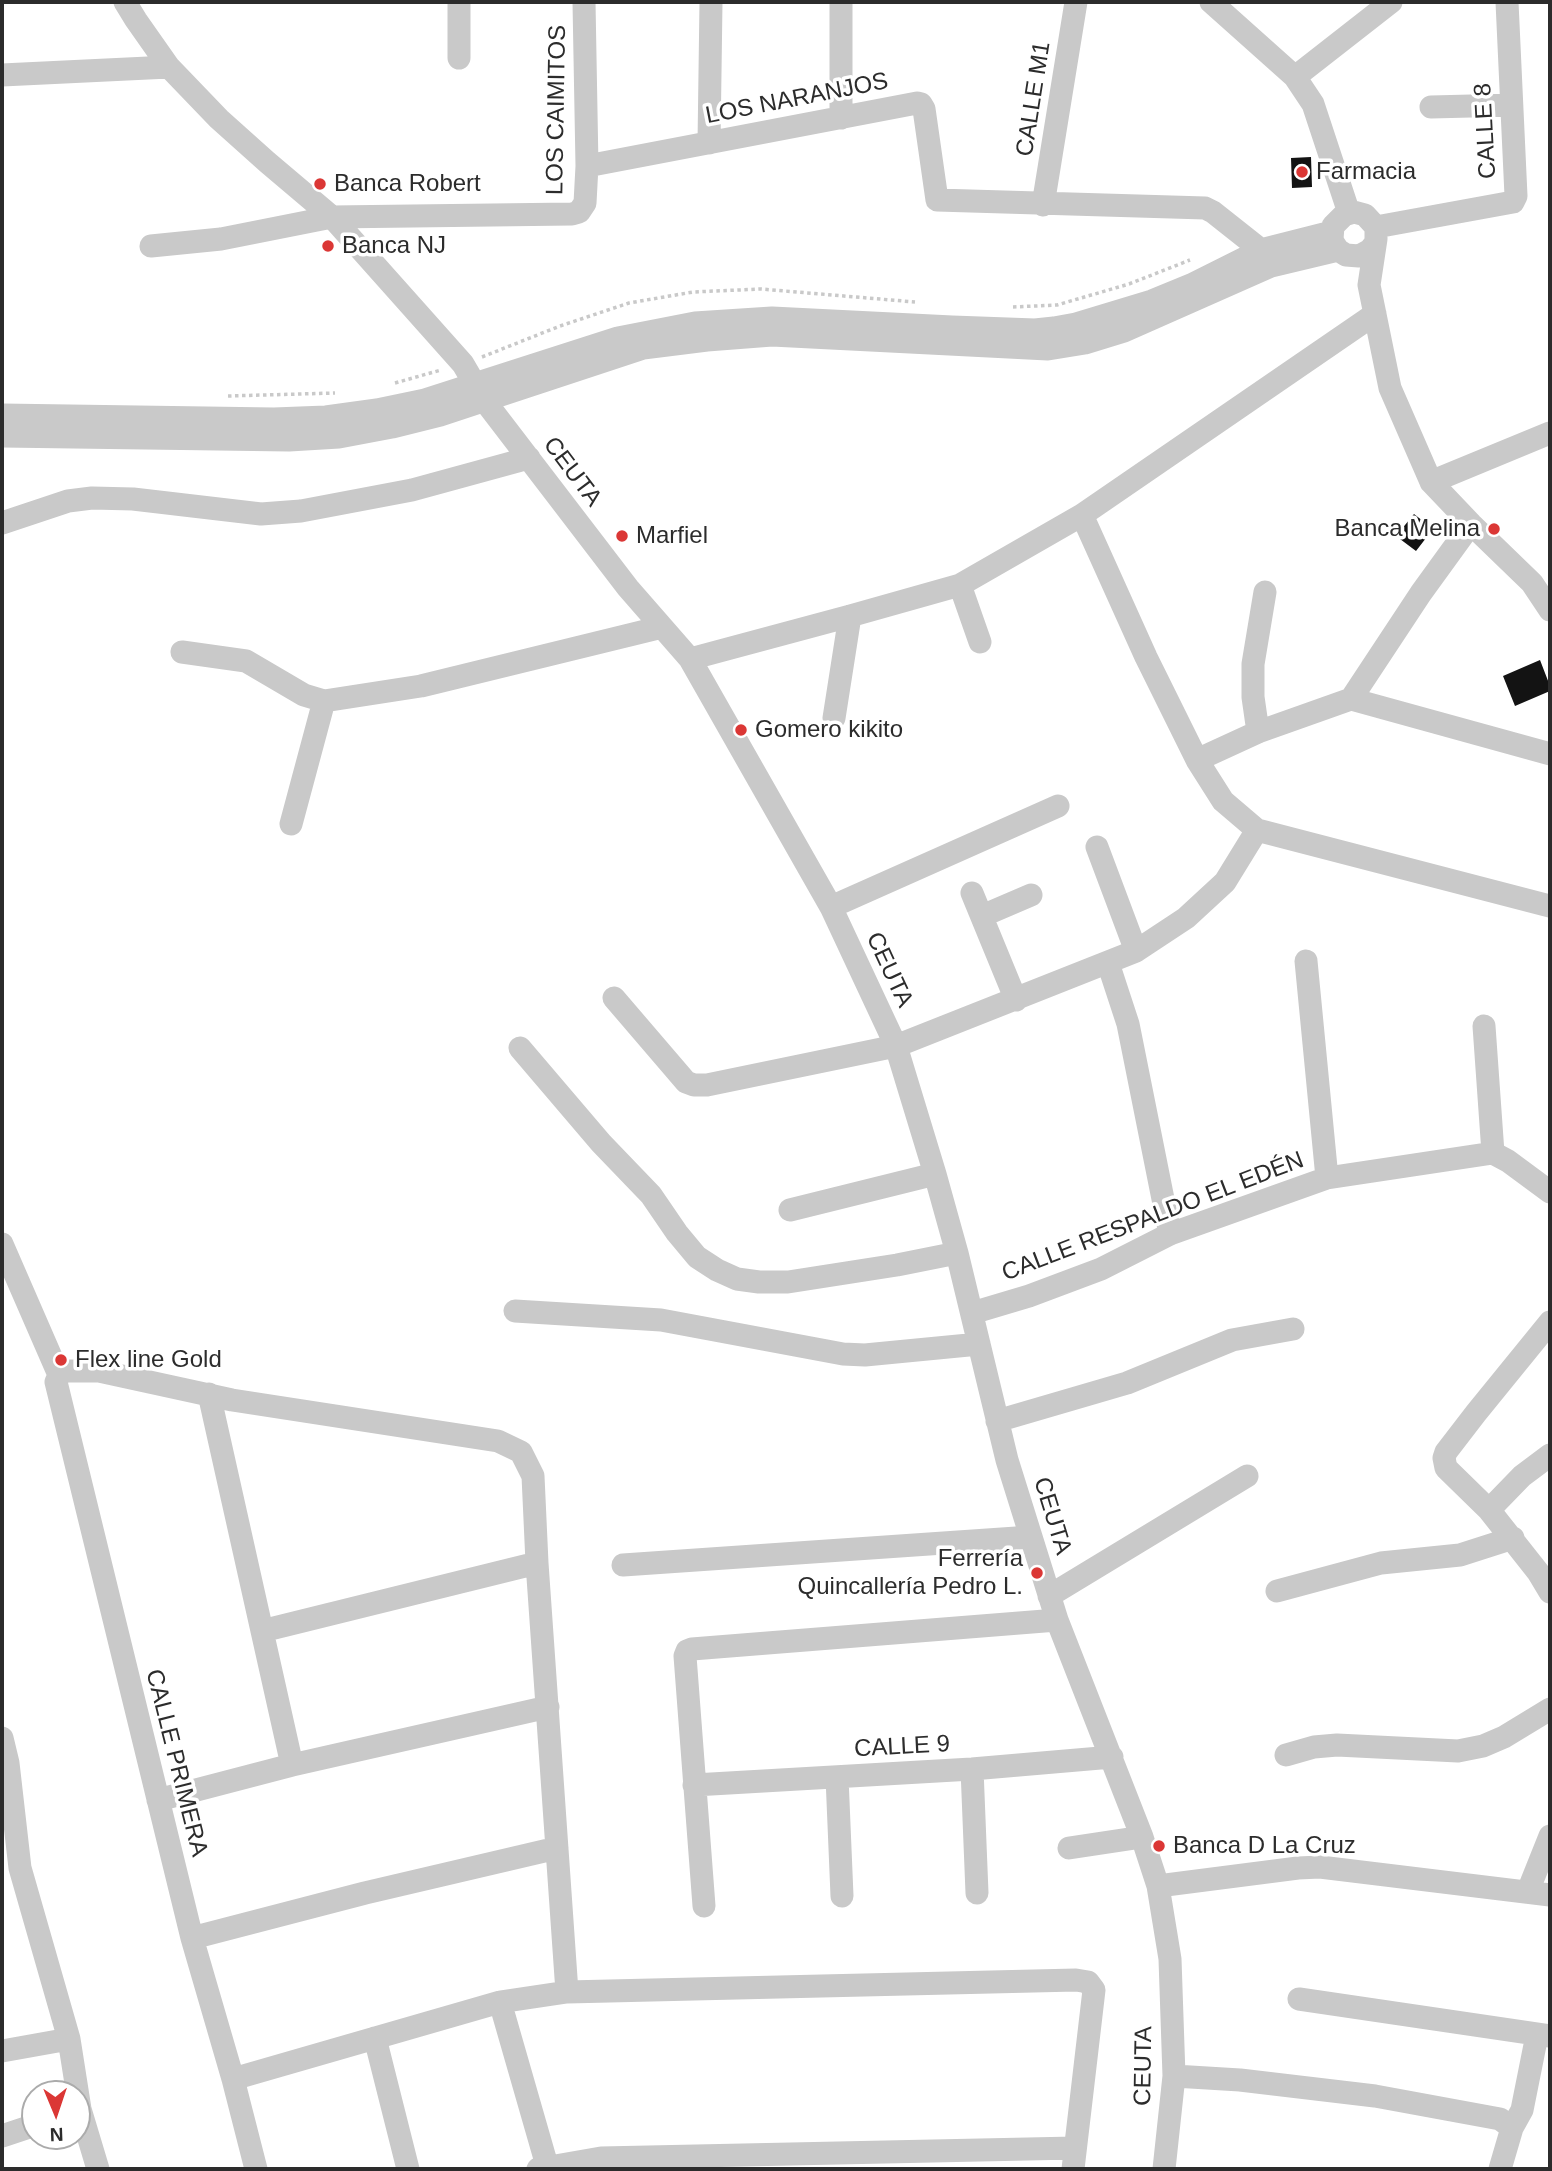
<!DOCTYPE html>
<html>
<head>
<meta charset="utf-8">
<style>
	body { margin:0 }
	#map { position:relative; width:1552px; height:2171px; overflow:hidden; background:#fff; font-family:Arial,sans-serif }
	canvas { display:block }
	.frame { position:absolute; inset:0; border:4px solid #2c2c2c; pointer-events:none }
	.north { position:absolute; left:21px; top:2080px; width:70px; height:70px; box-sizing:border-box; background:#fff; border:2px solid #ababab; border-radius:50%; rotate:178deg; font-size:19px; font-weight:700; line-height:28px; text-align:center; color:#2c2c2c }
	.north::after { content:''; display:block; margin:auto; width:24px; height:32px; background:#db3735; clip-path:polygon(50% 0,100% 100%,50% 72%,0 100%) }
</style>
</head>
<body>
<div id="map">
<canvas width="1552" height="2171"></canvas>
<div class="frame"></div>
<div class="north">N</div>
</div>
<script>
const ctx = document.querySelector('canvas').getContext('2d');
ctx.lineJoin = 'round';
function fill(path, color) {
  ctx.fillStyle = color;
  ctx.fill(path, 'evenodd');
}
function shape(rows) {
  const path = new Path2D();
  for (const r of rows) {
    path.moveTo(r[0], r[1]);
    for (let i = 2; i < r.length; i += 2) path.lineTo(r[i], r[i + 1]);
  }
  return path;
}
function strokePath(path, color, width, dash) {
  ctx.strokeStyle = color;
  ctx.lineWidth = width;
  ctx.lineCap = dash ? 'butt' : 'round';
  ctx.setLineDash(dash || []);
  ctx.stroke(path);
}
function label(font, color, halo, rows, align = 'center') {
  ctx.font = font + ' Arial,sans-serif';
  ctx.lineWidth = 7;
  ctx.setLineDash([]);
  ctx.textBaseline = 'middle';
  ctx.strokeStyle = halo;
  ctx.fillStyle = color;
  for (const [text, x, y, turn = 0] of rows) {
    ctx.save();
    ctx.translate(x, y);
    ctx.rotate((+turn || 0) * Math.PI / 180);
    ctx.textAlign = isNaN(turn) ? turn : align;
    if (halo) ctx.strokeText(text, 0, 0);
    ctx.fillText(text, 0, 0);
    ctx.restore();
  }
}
fill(shape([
	[1311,157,1312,187,1292,188,1291,158],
	[1414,514,1433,529,1416,551,1396,536],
	[1540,660,1550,686,1550,691,1515,706,1503,676]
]), '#131313');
strokePath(shape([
	[1013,307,1057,305,1129,284,1190,260],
	[482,357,560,326,629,303,693,292,761,289,915,302],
	[395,383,441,370],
	[228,396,335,393]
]), '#c9c9c9', 3.5, [3.5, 3.5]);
strokePath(shape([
	[125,2,136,20,169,67,219,119,267,162,332,217,463,364,484,400,628,588,690,659,831,907,896,1046,935,1174,957,1253,1007,1460,1057,1620,1142,1837,1158,1886,1170,1959,1174,2076,1164,2169],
	[459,2,459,58],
	[841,2,841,118],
	[1211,2,1295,77,1313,104,1349,213],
	[2,75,169,67],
	[1295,77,1391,2],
	[1431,107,1511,105],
	[709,143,711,2],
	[587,166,917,103,921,104,924,109,937,200,1205,208,1213,212,1261,250],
	[1043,205,1076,2],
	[1376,227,1513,202,1516,196,1507,2],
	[1374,245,1370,250,1359,256,1346,255,1338,250,1334,244,1332,239,1333,226,1344,215,1354,212,1365,215,1376,227,1376,239,1369,285,1390,388,1431,482,1471,524,1532,583,1550,610],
	[151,246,221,239,332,217,572,214,579,212,585,203,587,166,584,2],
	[2,415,274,419,326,417,377,410,425,400,618,338,695,323,772,318,952,327,1035,330,1054,328,1076,324,1152,301,1191,285,1261,250,1332,232],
	[2,436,289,440,339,437,392,427,440,415,643,348,707,340,772,335,1048,349,1085,343,1124,331,1271,266,1338,250],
	[1431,482,1550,433],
	[1082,515,1146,657,1197,760,1223,801,1257,830,1550,906],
	[2,523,68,501,92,498,133,499,261,514,301,511,412,490,529,458],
	[960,585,980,642],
	[182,652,246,661,304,695,324,701,421,686,662,627],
	[690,659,850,616,960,585,1082,515,1375,314],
	[1351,699,1421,593,1471,524],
	[834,718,850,616],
	[1258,732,1253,697,1253,664,1265,592],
	[1197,760,1258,732,1351,699,1550,754],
	[291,824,324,701],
	[1097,847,1136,951],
	[972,893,1016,1000],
	[831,907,1058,806],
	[982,916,1031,895],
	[1306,961,1327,1178],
	[1108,963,1128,1024,1170,1234],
	[614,998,686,1082,694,1085,707,1085,896,1046,1136,951,1186,918,1225,882,1257,830],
	[1484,1026,1493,1153],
	[520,1048,601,1143,651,1195,677,1233,697,1257,717,1270,737,1279,759,1282,788,1282,897,1265,957,1253],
	[790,1210,935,1174],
	[2,1244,59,1375],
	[515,1311,661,1320,843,1354,865,1355,979,1344],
	[972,1313,1029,1296,1101,1269,1170,1234,1327,1178,1493,1153,1508,1161,1550,1192],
	[1550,1322,1476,1413,1446,1452,1444,1458,1446,1468,1489,1510,1538,1572,1550,1592],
	[209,1394,292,1765],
	[997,1421,1127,1383,1232,1340,1293,1329],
	[1489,1510,1522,1476,1550,1455],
	[623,1565,1031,1537],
	[1277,1591,1381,1563,1460,1555,1513,1538],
	[1049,1596,1247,1476],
	[262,1631,537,1563],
	[2,1738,8,1763,20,1868,69,2039,80,2109,98,2169],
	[1286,1755,1314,1747,1337,1745,1458,1751,1483,1746,1504,1737,1550,1709],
	[972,1769,977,1893],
	[837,1777,842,1896],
	[694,1785,972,1769,1112,1757],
	[158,1800,292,1765,548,1707],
	[1069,1848,1142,1837],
	[1158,1886,1298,1868,1320,1867,1550,1895],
	[1528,1891,1550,1836],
	[704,1906,685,1656,687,1651,692,1649,1057,1620],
	[192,1938,365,1893,557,1848],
	[1299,1999,1550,2036],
	[500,2002,548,2169],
	[375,2038,408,2169],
	[2,2051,69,2039],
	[1174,2076,1240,2080,1375,2096,1500,2119,1512,2128,1522,2110,1537,2035],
	[233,2079,500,2002,567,1992,1076,1980,1088,1982,1094,1990,1073,2169],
	[2,2136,35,2125],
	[256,2169,233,2079,192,1938,56,1382,59,1375,64,1371,99,1371,232,1400,498,1441,521,1452,533,1476,537,1563,567,1992],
	[538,2169,601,2158,1075,2148],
	[1500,2169,1512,2128]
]), '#c9c9c9', 23);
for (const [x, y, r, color] of [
	[1302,172,7,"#db3735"],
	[320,184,7,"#db3735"],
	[328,246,7,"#db3735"],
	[1494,529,7,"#db3735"],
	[622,536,7,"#db3735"],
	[741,730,7,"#db3735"],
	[61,1360,7,"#db3735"],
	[1037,1573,7,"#db3735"],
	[1159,1846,7,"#db3735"]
]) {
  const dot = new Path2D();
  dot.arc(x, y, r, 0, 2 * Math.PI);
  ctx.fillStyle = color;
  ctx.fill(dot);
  strokePath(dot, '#fff', 2.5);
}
label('24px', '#2c2c2c', '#fff', [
	["LOS NARANJOS",797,99,-11],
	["CALLE M1",1034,99,-81],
	["LOS CAIMITOS",557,110,-89],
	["CALLE 8",1486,131,-93],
	["CEUTA",572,472,53],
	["CEUTA",889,970,65],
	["CALLE RESPALDO EL EDÉN",1153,1217,-21],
	["CEUTA",1052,1516,73],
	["CALLE 9",902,1747,-3],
	["CALLE PRIMERA",176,1763,76],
	["CEUTA",1144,2066,-89]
]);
label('24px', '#2c2c2c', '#fff', [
	["Farmacia",1316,172],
	["Banca Robert",334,184],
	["Banca NJ",342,246],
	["Banca Melina",1480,529,"right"],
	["Marfiel",636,536],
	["Gomero kikito",755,730],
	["Flex line Gold",75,1360],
	["Ferrería",1023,1559,"right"],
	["Quincallería Pedro L.",1023,1587,"right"],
	["Banca D La Cruz",1173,1846]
], 'left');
</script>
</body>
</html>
